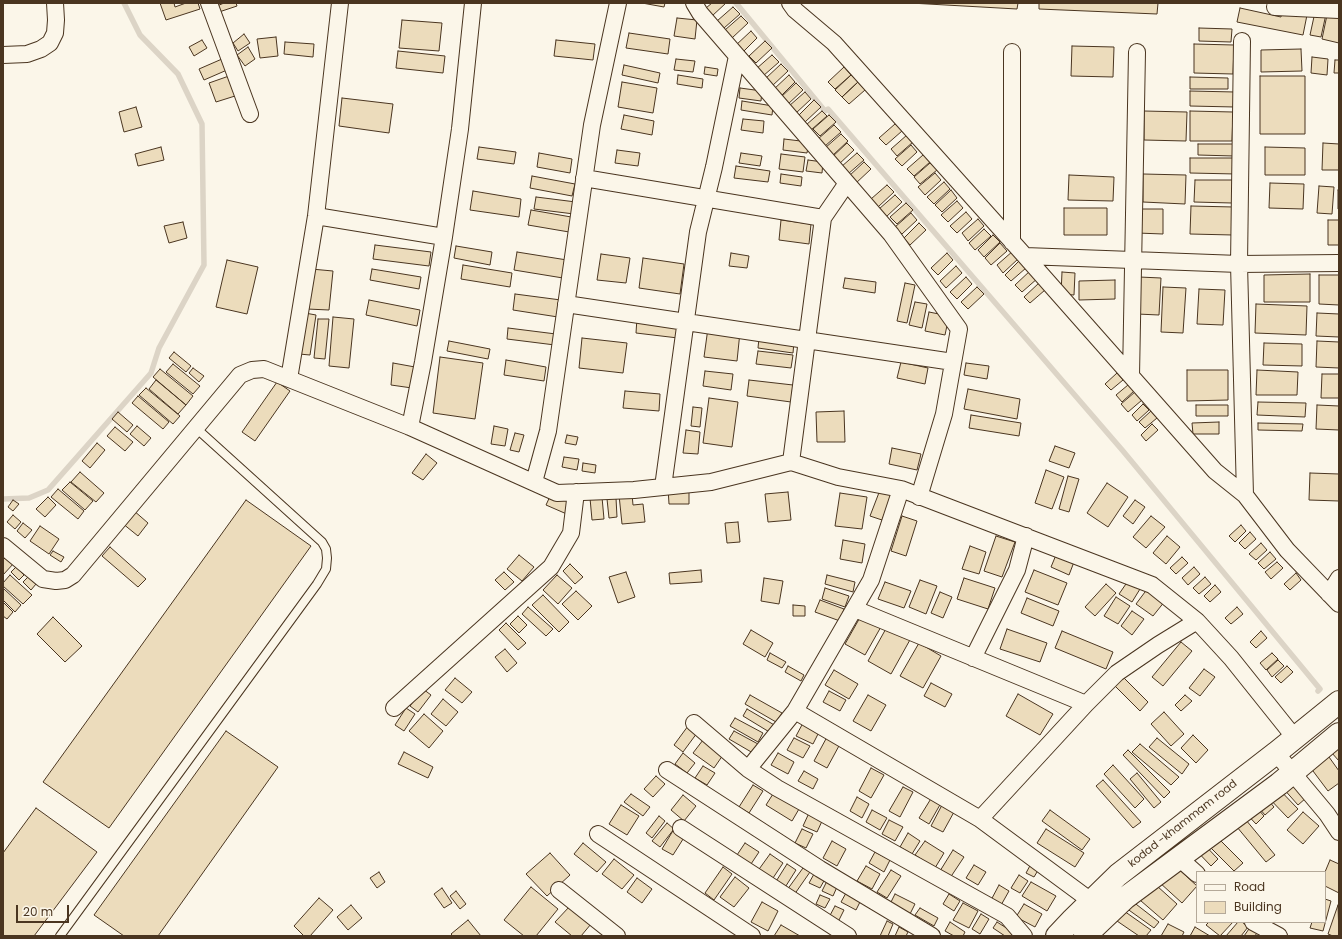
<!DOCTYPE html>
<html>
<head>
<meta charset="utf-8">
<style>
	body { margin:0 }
	#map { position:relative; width:1342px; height:939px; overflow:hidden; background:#fbf6e9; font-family:Poppins,sans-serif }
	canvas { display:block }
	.frame { position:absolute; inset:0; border:4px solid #4a3520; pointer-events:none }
	.legend { position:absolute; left:1196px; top:871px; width:130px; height:52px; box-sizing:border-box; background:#fbf6e9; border:1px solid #b4a999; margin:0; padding:5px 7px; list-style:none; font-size:12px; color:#4a3520 }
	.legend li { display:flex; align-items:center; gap:8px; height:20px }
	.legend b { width:20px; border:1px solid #b4a999 }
	.scale { position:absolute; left:16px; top:905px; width:53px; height:18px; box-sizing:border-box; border:2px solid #4a3520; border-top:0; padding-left:5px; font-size:12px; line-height:14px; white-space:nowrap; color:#4a3520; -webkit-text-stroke:3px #fbf6e9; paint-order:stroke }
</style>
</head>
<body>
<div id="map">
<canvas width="1342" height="939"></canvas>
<div class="frame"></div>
<ul class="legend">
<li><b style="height:5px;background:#fbf6e9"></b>Road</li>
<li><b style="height:11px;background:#ecdcbc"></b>Building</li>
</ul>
<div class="scale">20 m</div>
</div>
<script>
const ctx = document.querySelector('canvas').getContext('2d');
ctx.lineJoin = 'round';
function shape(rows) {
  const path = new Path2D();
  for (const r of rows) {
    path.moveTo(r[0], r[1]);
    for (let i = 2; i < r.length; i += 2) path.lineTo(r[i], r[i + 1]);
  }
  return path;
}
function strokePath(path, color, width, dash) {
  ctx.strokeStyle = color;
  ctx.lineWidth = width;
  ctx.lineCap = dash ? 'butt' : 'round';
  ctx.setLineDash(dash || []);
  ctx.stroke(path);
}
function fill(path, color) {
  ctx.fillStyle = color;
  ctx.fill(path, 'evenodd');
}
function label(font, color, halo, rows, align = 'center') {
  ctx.font = font + ' Poppins,sans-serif';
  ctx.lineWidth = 3;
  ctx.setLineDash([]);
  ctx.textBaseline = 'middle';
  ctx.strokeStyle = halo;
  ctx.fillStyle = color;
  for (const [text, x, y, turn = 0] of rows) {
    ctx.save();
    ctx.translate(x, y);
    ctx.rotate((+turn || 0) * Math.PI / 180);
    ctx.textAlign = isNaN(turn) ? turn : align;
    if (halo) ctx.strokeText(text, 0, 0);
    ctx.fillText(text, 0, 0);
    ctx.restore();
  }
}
strokePath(shape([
	[736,3,825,111,828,109,1123,451,1320,689,1318,691],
	[3,499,29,498,48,490,151,373,159,348,204,265,202,124,178,74,140,35,124,3]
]), '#dcd4c6', 5.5);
const building = shape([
	[160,3,174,3,175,7,186,3,198,3,200,9,166,20,160,3],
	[224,3,236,3,237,6,219,12,217,6,224,3],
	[642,3,665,3,664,7,642,3],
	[712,3,726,3,712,16,706,8,712,3],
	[910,3,1018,3,1017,9,910,3],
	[1039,3,1158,3,1157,14,1039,9,1039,3],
	[733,7,740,14,724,28,717,21,733,7],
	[1240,8,1281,17,1282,10,1307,15,1303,35,1237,22,1240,8],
	[1315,12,1326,14,1321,37,1310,35,1315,12],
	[1327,15,1339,17,1339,43,1322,39,1327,15],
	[741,16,748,23,732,38,725,30,741,16],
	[677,18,697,20,695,39,674,36,677,18],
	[402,20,442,23,439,51,399,48,402,20],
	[1199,28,1232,29,1231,42,1199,41,1199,28],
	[751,31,757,38,742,53,735,46,751,31],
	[629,33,670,39,668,54,626,48,629,33],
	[244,34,250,43,238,51,233,43,244,34],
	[276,37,278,56,260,58,257,39,276,37],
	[202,40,207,48,194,56,189,47,202,40],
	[556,40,595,44,593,60,554,56,556,40],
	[765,41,772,48,756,63,749,56,765,41],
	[285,42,314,44,313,57,284,54,285,42],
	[1194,44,1234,45,1233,74,1194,73,1194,44],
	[1072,46,1114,47,1113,77,1071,76,1072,46],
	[248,47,255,59,245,66,237,55,248,47],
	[1301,49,1302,71,1261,72,1261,50,1301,49],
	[398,51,445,56,443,73,396,68,398,51],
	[772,55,779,62,763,76,756,69,772,55],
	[1312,57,1328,59,1327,75,1311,73,1312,57],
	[222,59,227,70,204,80,199,69,222,59],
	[676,59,695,61,693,72,674,70,676,59],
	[1335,60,1339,60,1339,73,1334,73,1335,60],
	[781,64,788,71,772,86,765,79,781,64],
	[624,65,660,73,658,83,622,75,624,65],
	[705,67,718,69,717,76,704,74,705,67],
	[844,67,851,75,835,89,828,82,844,67],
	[678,75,703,79,702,88,677,84,678,75],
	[789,75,795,82,780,97,773,90,789,75],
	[851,75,858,82,842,97,835,90,851,75],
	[229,76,235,96,216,102,209,83,229,76],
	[1260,76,1305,76,1305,134,1260,134,1260,76],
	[1190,77,1228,78,1228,89,1190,89,1190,77],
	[622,82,657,88,653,113,618,107,622,82],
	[858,82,865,90,849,104,842,97,858,82],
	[796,83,803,90,787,105,780,98,796,83],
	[740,88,762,91,761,101,739,98,740,88],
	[1190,91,1235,92,1235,107,1190,106,1190,91],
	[805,92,811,99,795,114,789,106,805,92],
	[342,98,393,104,389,133,339,126,342,98],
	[814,100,821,107,805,122,799,115,814,100],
	[742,101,773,106,772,115,741,110,742,101],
	[136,107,142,127,124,132,119,112,136,107],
	[822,111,827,116,811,130,806,125,822,111],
	[1144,111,1187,112,1186,141,1144,140,1144,111],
	[1190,111,1233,112,1232,141,1190,141,1190,111],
	[624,115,654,121,652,135,621,129,624,115],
	[829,115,836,122,820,136,813,129,829,115],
	[743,119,764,121,763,133,741,130,743,119],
	[895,124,902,131,886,145,879,138,895,124],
	[834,125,841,132,825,146,818,139,834,125],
	[841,134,848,141,832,156,825,148,841,134],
	[907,135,913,142,897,156,891,149,907,135],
	[784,139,809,142,807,153,783,150,784,139],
	[847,143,854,150,838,165,831,158,847,143],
	[1323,143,1339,144,1339,170,1322,170,1323,143],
	[1198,144,1234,144,1234,156,1198,155,1198,144],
	[911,145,917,152,902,166,895,159,911,145],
	[161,147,164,160,138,166,135,154,161,147],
	[479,147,516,152,514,164,477,159,479,147],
	[1265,147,1305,148,1305,175,1265,175,1265,147],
	[617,150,640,153,638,166,615,163,617,150],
	[539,153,572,159,570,173,537,167,539,153],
	[741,153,762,156,760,166,739,163,741,153],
	[857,153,864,160,848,174,841,167,857,153],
	[781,154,805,157,803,172,779,169,781,154],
	[923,155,930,162,914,176,907,169,923,155],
	[1190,158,1236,158,1236,174,1190,173,1190,158],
	[808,160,823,162,822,173,806,171,808,160],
	[864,162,871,169,855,184,848,177,864,162],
	[930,163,937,170,920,184,914,177,930,163],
	[736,166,770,171,768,182,734,178,736,166],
	[935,173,941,180,925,195,918,187,935,173],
	[781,174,802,177,801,186,780,183,781,174],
	[1143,174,1186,175,1185,204,1143,202,1143,174],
	[1069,175,1114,177,1113,201,1068,200,1069,175],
	[532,176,575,184,572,196,530,188,532,176],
	[1195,180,1233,180,1232,203,1194,202,1195,180],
	[944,182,950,189,934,204,927,197,944,182],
	[1270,183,1304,184,1303,209,1269,208,1270,183],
	[887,185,894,192,878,207,871,199,887,185],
	[1319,186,1334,187,1332,214,1317,213,1319,186],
	[951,190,957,198,942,212,935,205,951,190],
	[1338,190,1339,190,1339,209,1338,209,1338,190],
	[473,191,521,199,519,217,470,210,473,191],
	[895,195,902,202,886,217,879,209,895,195],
	[536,197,576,202,574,214,534,209,536,197],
	[957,201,963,208,948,222,941,215,957,201],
	[906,203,913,210,897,224,890,217,906,203],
	[1191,206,1234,207,1233,235,1190,234,1191,206],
	[1064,208,1107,208,1107,235,1064,235,1064,208],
	[1137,209,1163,209,1163,234,1137,233,1137,209],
	[531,210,577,218,575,233,528,225,531,210],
	[966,212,972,219,957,233,950,226,966,212],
	[911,213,917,220,902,234,895,227,911,213],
	[978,219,984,226,968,241,962,233,978,219],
	[781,220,811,224,809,244,779,240,781,220],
	[1328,220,1339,220,1339,245,1328,245,1328,220],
	[183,222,187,238,169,243,164,226,183,222],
	[919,223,926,230,910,245,904,238,919,223],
	[984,229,991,236,975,250,969,243,984,229],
	[993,235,1000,242,984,257,978,250,993,235],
	[1000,243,1007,251,991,265,985,258,1000,243],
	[375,245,431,252,429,266,373,259,375,245],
	[456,246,492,252,490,265,454,258,456,246],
	[1013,251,1019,258,1003,273,997,265,1013,251],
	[517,252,567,260,563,278,514,270,517,252],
	[731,253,749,256,747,268,729,266,731,253],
	[947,253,953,260,938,275,931,268,947,253],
	[601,254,630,258,626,283,597,280,601,254],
	[643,258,684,264,680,294,639,288,643,258],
	[227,260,258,267,247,314,216,307,227,260],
	[1019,261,1026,268,1011,281,1005,275,1019,261],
	[463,265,512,273,510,287,461,279,463,265],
	[956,266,962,273,946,288,940,281,956,266],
	[311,269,333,271,329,310,307,309,311,269],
	[372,269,421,277,419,289,370,280,372,269],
	[1031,270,1038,278,1022,292,1015,285,1031,270],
	[1062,272,1075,273,1074,295,1061,294,1062,272],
	[1310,274,1310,302,1264,302,1264,275,1310,274],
	[1319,275,1339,275,1339,305,1319,304,1319,275],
	[966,277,972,284,957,299,950,292,966,277],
	[1139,277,1161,278,1159,315,1137,314,1139,277],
	[845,278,876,282,875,293,843,288,845,278],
	[1115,280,1115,299,1079,300,1079,281,1115,280],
	[905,283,915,285,907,323,897,321,905,283],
	[1039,283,1045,290,1030,303,1024,297,1039,283],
	[977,287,984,294,968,309,961,302,977,287],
	[1163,287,1186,288,1183,333,1161,332,1163,287],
	[1199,289,1225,290,1223,325,1197,324,1199,289],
	[515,294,561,300,558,317,513,310,515,294],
	[369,300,420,310,417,326,366,315,369,300],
	[915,302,927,304,922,328,909,325,915,302],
	[1256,304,1307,306,1306,335,1255,333,1256,304],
	[929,312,949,316,945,335,925,331,929,312],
	[305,313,316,315,310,355,299,354,305,313],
	[1317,313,1339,314,1339,337,1316,336,1317,313],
	[333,317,354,319,349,368,329,366,333,317],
	[637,318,680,324,678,338,636,333,637,318],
	[318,319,329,319,325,359,314,358,318,319],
	[508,328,556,334,555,345,507,339,508,328],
	[708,328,740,332,737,361,704,357,708,328],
	[582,338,627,343,623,373,579,368,582,338],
	[759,338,794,342,793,353,758,348,759,338],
	[449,341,490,349,488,359,447,351,449,341],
	[1317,341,1339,342,1339,368,1316,367,1317,341],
	[1264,343,1302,344,1302,366,1263,365,1264,343],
	[758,351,793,355,791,368,756,364,758,351],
	[174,352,191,366,186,372,169,358,174,352],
	[440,357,483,363,475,419,433,413,440,357],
	[506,360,546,367,544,381,504,375,506,360],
	[901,362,928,368,925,384,897,378,901,362],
	[393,363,415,367,412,388,391,385,393,363],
	[966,363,989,366,987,379,964,375,966,363],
	[173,364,200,386,193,394,166,372,173,364],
	[193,368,204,376,199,382,189,373,193,368],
	[160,369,193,396,186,405,153,377,160,369],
	[1187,370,1228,370,1228,400,1187,401,1187,370],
	[1257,370,1298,372,1297,395,1256,395,1257,370],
	[705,371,733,374,731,390,703,386,705,371],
	[1117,373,1123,380,1111,390,1105,384,1117,373],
	[1322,374,1339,374,1339,398,1321,398,1322,374],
	[156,380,186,405,178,414,149,389,156,380],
	[749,380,793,385,791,402,747,396,749,380],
	[277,382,290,391,255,441,242,432,277,382],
	[1128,385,1134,391,1122,402,1116,395,1128,385],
	[146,388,180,416,173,424,139,395,146,388],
	[968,389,1020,399,1017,419,964,409,968,389],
	[625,391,660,394,659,411,623,408,625,391],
	[1135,392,1142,400,1128,412,1121,404,1135,392],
	[138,396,169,422,163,429,132,403,138,396],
	[709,398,738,402,732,447,703,443,709,398],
	[1258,402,1306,403,1305,417,1257,415,1258,402],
	[1143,404,1149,410,1137,421,1132,415,1143,404],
	[1196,405,1228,405,1228,416,1196,416,1196,405],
	[1317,405,1339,406,1339,430,1316,429,1317,405],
	[693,407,702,408,700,427,691,426,693,407],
	[844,411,845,442,817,442,816,412,844,411],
	[1151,411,1157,418,1145,428,1139,422,1151,411],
	[118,412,133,425,127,432,112,419,118,412],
	[971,415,1021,423,1019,436,969,428,971,415],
	[1219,422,1219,434,1193,434,1192,423,1219,422],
	[1258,423,1303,424,1302,431,1258,430,1258,423],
	[1152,424,1158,430,1146,441,1141,435,1152,424],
	[137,426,151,438,144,446,130,434,137,426],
	[494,426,508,429,505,446,491,444,494,426],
	[115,427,133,442,125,451,107,436,115,427],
	[686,430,700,432,698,454,683,453,686,430],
	[515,433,524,435,519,452,510,450,515,433],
	[567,435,578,437,576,445,565,443,567,435],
	[97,443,105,450,90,468,82,461,97,443],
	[1055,446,1075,453,1069,468,1049,461,1055,446],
	[892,448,921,454,917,470,889,464,892,448],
	[426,454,437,463,423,480,412,473,426,454],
	[564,457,579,459,577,470,562,467,564,457],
	[583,463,596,465,595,473,582,471,583,463],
	[1046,470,1064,477,1052,509,1035,503,1046,470],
	[80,472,104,493,96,502,71,482,80,472],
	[1310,473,1339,474,1339,501,1309,500,1310,473],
	[1068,476,1079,479,1069,512,1059,509,1068,476],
	[70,482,93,501,85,510,62,490,70,482],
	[1107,483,1128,497,1108,527,1087,513,1107,483],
	[668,488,689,488,689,504,669,504,668,488],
	[58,489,84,511,78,519,51,497,58,489],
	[880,490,892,495,882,520,870,516,880,490],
	[552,492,575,501,569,515,546,505,552,492],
	[788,492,791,520,768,522,765,494,788,492],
	[840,493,867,497,862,529,835,526,840,493],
	[632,494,633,505,643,504,645,522,622,524,619,495,632,494],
	[48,497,56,505,45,517,36,509,48,497],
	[602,497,604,519,592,520,590,498,602,497],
	[616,498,617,517,609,518,607,499,616,498],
	[13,500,19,504,13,511,8,507,13,500],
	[246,500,311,546,109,828,43,782,246,500],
	[1135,500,1145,507,1133,524,1123,516,1135,500],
	[133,510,148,523,138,536,122,523,133,510],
	[13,515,21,522,15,529,7,522,13,515],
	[902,516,917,521,906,556,891,551,902,516],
	[1151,516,1165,527,1146,548,1133,537,1151,516],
	[738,522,740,542,727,543,725,523,738,522],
	[23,523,32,530,25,538,17,531,23,523],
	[1241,525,1246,531,1235,542,1229,536,1241,525],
	[40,526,59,539,49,554,30,541,40,526],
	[1250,532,1256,539,1245,549,1239,543,1250,532],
	[996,536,1015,542,1002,577,984,571,996,536],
	[1167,536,1180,547,1166,564,1153,553,1167,536],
	[843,540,865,544,862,563,840,559,843,540],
	[1261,543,1267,550,1256,560,1249,554,1261,543],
	[970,546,986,552,979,574,962,569,970,546],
	[110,547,146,579,138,587,102,556,110,547],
	[53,551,64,557,61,562,50,555,53,551],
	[1270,552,1276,559,1264,569,1258,563,1270,552],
	[519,555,534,567,522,581,507,569,519,555],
	[1056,555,1074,562,1069,575,1051,567,1056,555],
	[7,556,14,563,3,575,3,560,7,556],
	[1182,557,1188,563,1176,574,1170,568,1182,557],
	[1277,562,1283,568,1271,579,1265,572,1277,562],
	[570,564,583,577,575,584,563,571,570,564],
	[16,567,24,575,19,580,11,572,16,567],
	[1194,567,1200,574,1188,585,1182,578,1194,567],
	[701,570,702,582,670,584,669,573,701,570],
	[1034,570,1067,583,1058,605,1025,592,1034,570],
	[504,572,514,582,505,590,495,580,504,572],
	[626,572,635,597,618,603,609,577,626,572],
	[1296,573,1301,580,1290,590,1284,584,1296,573],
	[10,575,32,595,23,604,3,586,3,583,10,575],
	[557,575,572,588,558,604,543,590,557,575],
	[827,575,855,582,853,592,825,584,827,575],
	[28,577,36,584,31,590,23,582,28,577],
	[1205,577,1211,584,1199,594,1193,588,1205,577],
	[764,578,783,581,779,604,761,601,764,578],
	[964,578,995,588,988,609,957,599,964,578],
	[920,580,937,586,926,614,909,607,920,580],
	[1128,581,1140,589,1132,602,1119,594,1128,581],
	[885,582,911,591,904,608,878,599,885,582],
	[1106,584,1116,593,1095,616,1085,607,1106,584],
	[1215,585,1221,592,1210,602,1204,596,1215,585],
	[3,588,21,605,15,612,3,600,3,588],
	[825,588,849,596,845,607,822,599,825,588],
	[1148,588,1165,601,1153,616,1136,604,1148,588],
	[576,591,592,606,578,620,562,604,576,591],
	[940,592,952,597,943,618,931,613,940,592],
	[543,595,569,622,559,632,532,605,543,595],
	[1116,597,1130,606,1118,624,1104,616,1116,597],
	[1027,598,1059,611,1053,626,1021,613,1027,598],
	[820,600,844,609,840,621,815,612,820,600],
	[3,602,13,612,7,619,3,616,3,602],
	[793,605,805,606,805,616,793,616,793,605],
	[528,607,553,629,546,636,522,614,528,607],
	[1237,607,1243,614,1231,624,1225,618,1237,607],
	[1132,611,1144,619,1132,635,1121,626,1132,611],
	[862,614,882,625,865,655,845,644,862,614],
	[518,616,527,625,519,633,510,624,518,616],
	[53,617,82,646,65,662,37,634,53,617],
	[506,623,526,643,518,650,499,630,506,623],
	[888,625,911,638,891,674,868,661,888,625],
	[1007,629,1047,643,1040,662,1000,649,1007,629],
	[751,630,773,643,765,657,743,644,751,630],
	[1062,631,1113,652,1106,669,1055,648,1062,631],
	[1261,631,1267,638,1256,648,1250,642,1261,631],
	[1181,642,1192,651,1163,686,1152,677,1181,642],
	[919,643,941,656,923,688,900,676,919,643],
	[505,649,517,663,507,672,495,657,505,649],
	[770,653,786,662,782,668,767,660,770,653],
	[1272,653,1278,659,1266,670,1260,663,1272,653],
	[1278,660,1284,666,1272,677,1267,670,1278,660],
	[788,666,804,675,801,681,785,672,788,666],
	[1287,666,1293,672,1281,683,1275,677,1287,666],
	[1204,669,1215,677,1200,696,1189,688,1204,669],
	[834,670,858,684,849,699,825,685,834,670],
	[1122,676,1148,702,1140,711,1114,685,1122,676],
	[455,678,472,692,462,703,445,690,455,678],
	[931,683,952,694,945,707,924,696,931,683],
	[423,689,431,695,418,712,410,706,423,689],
	[829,691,846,700,840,711,823,702,829,691],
	[1018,694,1053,714,1040,735,1006,716,1018,694],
	[750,695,782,713,776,722,745,704,750,695],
	[868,695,886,705,871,731,853,721,868,695],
	[1185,695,1192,701,1181,711,1175,705,1185,695],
	[443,699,458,712,446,726,431,714,443,699],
	[406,708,415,714,404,731,395,725,406,708],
	[747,709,776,726,771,733,743,716,747,709],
	[1164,712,1184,734,1171,746,1151,724,1164,712],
	[424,714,443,731,429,748,409,731,424,714],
	[735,718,763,733,758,742,730,726,735,718],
	[803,723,819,732,813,744,796,736,803,723],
	[688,726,697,733,683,752,674,745,688,726],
	[226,731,278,767,158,936,124,936,94,915,226,731],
	[734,731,758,744,753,753,729,739,734,731],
	[1339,731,1339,761,1324,744,1339,731],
	[1193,735,1208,750,1196,763,1181,748,1193,735],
	[827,737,840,744,827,768,814,761,827,737],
	[794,738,810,746,803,758,787,750,794,738],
	[1157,738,1189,764,1182,774,1149,747,1157,738],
	[703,740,723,755,714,768,693,753,703,740],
	[1140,744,1179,777,1171,785,1132,752,1140,744],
	[1128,750,1170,792,1164,798,1123,755,1128,750],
	[1324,750,1339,771,1339,783,1328,791,1307,763,1324,750],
	[404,752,433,767,428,778,398,764,404,752],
	[683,753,695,763,687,773,675,764,683,753],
	[778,753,794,762,788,774,771,765,778,753],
	[1113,765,1144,799,1135,808,1104,774,1113,765],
	[703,766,715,773,707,785,695,778,703,766],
	[871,768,884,775,871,798,859,791,871,768],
	[804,771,818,779,813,789,798,781,804,771],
	[1281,772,1306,798,1298,805,1274,778,1281,772],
	[1137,773,1161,802,1154,808,1130,779,1137,773],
	[656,776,665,784,653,797,644,789,656,776],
	[1103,780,1141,822,1133,828,1096,786,1103,780],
	[1274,784,1298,809,1288,818,1265,794,1274,784],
	[753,785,763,791,749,813,739,807,753,785],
	[903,787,913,792,900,817,889,811,903,787],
	[1262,793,1274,807,1265,815,1253,801,1262,793],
	[631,794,650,807,643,816,624,802,631,794],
	[773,794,799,809,792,821,766,805,773,794],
	[683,795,696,806,684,821,671,810,683,795],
	[857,797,869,804,862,818,850,811,857,797],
	[932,797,941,803,929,824,919,818,932,797],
	[1251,801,1264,816,1256,824,1242,809,1251,801],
	[621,805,639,816,627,835,609,824,621,805],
	[942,805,954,812,943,832,931,826,942,805],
	[36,808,97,852,34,936,3,936,3,853,36,808],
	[872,810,887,818,880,830,866,822,872,810],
	[1050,810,1090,839,1082,850,1042,821,1050,810],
	[1303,812,1319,826,1303,844,1287,830,1303,812],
	[809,813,823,819,817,832,803,826,809,813],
	[1241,814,1275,855,1266,862,1232,821,1241,814],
	[659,816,665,821,652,838,646,833,659,816],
	[889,820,903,827,895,841,882,834,889,820],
	[667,823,674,829,660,847,652,841,667,823],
	[674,829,685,836,673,855,662,849,674,829],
	[802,829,813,834,806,848,795,843,802,829],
	[1046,829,1084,853,1075,867,1037,843,1046,829],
	[908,833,920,841,912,854,900,847,908,833],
	[1214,834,1243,863,1234,871,1205,842,1214,834],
	[1199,839,1218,859,1211,866,1192,846,1199,839],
	[832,841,846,849,837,866,823,858,832,841],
	[925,841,944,853,935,868,915,855,925,841],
	[583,843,606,862,597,872,574,854,583,843],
	[745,843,759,852,749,867,735,858,745,843],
	[953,850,964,857,950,878,940,871,953,850],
	[875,852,890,860,884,872,869,863,875,852],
	[550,853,570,875,547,896,526,874,550,853],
	[770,854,783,863,771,881,757,872,770,854],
	[614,859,634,875,622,889,602,874,614,859],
	[1330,860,1339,864,1339,893,1325,886,1325,872,1330,860],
	[1032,862,1040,867,1034,877,1026,873,1032,862],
	[787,864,796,870,784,889,775,883,787,864],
	[974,865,986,872,978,885,966,878,974,865],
	[1174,865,1197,886,1182,903,1159,882,1174,865],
	[866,866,880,874,872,889,857,881,866,866],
	[723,867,732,874,714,900,705,893,723,867],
	[803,868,810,872,794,895,787,890,803,868],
	[891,870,901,876,887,898,877,892,891,870],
	[379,872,385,882,377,888,370,878,379,872],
	[814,874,825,879,820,888,809,883,814,874],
	[1019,875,1028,881,1020,893,1011,888,1019,875],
	[735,877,749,888,734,907,720,897,735,877],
	[1147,877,1177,904,1163,920,1133,894,1147,877],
	[637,878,652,889,642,903,627,892,637,878],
	[827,881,837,887,833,896,822,891,827,881],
	[1031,882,1056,896,1047,911,1022,896,1031,882],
	[999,885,1009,891,1000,907,990,902,999,885],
	[531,887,558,909,536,936,524,936,504,920,531,887],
	[442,888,452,903,444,908,434,894,442,888],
	[456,891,466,904,460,909,450,896,456,891],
	[846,893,861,900,856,910,841,902,846,893],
	[895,894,915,904,910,914,890,904,895,894],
	[949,894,960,901,954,911,943,904,949,894],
	[820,895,830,899,825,908,816,904,820,895],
	[319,898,333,910,310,936,304,936,294,926,319,898],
	[1325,899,1331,901,1323,931,1310,928,1312,922,1325,922,1325,899],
	[1132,901,1159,922,1154,928,1126,908,1132,901],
	[762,902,778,911,768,931,751,922,762,902],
	[963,903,978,911,969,928,953,920,963,903],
	[1024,904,1042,914,1035,927,1016,917,1024,904],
	[351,905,362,918,348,930,337,917,351,905],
	[1338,905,1339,936,1333,936,1328,934,1338,905],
	[570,906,591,924,581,936,572,936,555,922,570,906],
	[835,906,844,910,836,926,827,921,835,906],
	[920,908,938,918,934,926,915,915,920,908],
	[1124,911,1151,930,1146,936,1139,936,1117,921,1124,911],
	[981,914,989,919,980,934,972,929,981,914],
	[468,920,481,936,453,936,451,934,468,920],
	[887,921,893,924,888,936,880,936,887,921],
	[950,922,965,932,963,936,954,936,945,931,950,922],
	[997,922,1019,936,1005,936,993,928,997,922],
	[1209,922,1233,922,1220,936,1206,925,1209,922],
	[1238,922,1242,922,1248,927,1241,936,1226,936,1238,922],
	[1168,924,1184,932,1182,936,1161,936,1168,924],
	[781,925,800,936,774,936,781,925],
	[1251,926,1258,931,1255,936,1244,936,1251,926],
	[899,927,908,932,906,936,895,936,899,927],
	[1195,927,1210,936,1190,936,1195,927]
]);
fill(building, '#ecdcbc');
strokePath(building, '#4a3520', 1);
const lane = shape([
	[60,936,317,584,326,569,327,558,326,549,322,542,196,428]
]);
const street = shape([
	[209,3,250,114],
	[694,3,700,13,891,234,959,329,944,414,919,497],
	[790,3,795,10,834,43,1025,256,1215,471,1245,495,1287,550,1339,604],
	[1275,7,1339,10],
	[1242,41,1239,264,1245,495],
	[1012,52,1012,242],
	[3,55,27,54,41,49,50,43,55,33,56,20,55,3],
	[584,178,823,218],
	[316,216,444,237],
	[1025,256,1239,264,1339,263],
	[566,304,953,362],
	[1131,376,1137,52],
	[289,379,316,216,340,3],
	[410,427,423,362,444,237,460,129,473,3],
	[791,462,823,218,847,183],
	[534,482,548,431,592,125,618,3],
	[663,487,698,232,714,167,737,56],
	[3,546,43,579,56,581,65,580,73,575,240,375,252,370,264,369,410,427,557,493,634,490,711,482,791,462,838,477,901,489,1152,585,1197,621,1231,658,1295,738],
	[1329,594,1339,578],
	[855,609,1086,704],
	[973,658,1017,570,1026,536],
	[394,708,551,567,571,533,576,492],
	[795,711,980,819,1091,901],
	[694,723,748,769,777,788,1007,916,1024,936],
	[1276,753,1327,814,1339,832],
	[748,769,795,711,871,580,901,489],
	[667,770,820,869,932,936],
	[980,819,1086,704,1117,673,1158,645,1197,621],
	[681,828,848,936],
	[598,834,752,936],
	[1179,858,1197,874],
	[559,890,617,936],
	[1253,922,1279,936]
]);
const secondary = shape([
	[1057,936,1073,919,1118,875,1276,753,1339,702],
	[1085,936,1125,898,1279,784,1339,734]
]);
strokePath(lane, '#4a3520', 10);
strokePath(street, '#4a3520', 18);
strokePath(secondary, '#4a3520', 24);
strokePath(lane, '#fbf6e9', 8);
strokePath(street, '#fbf6e9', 16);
strokePath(secondary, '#fbf6e9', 22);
label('11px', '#4a3520', '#fbf6e9', [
	["kodad -khammam road",1183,824,-38]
]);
</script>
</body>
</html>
